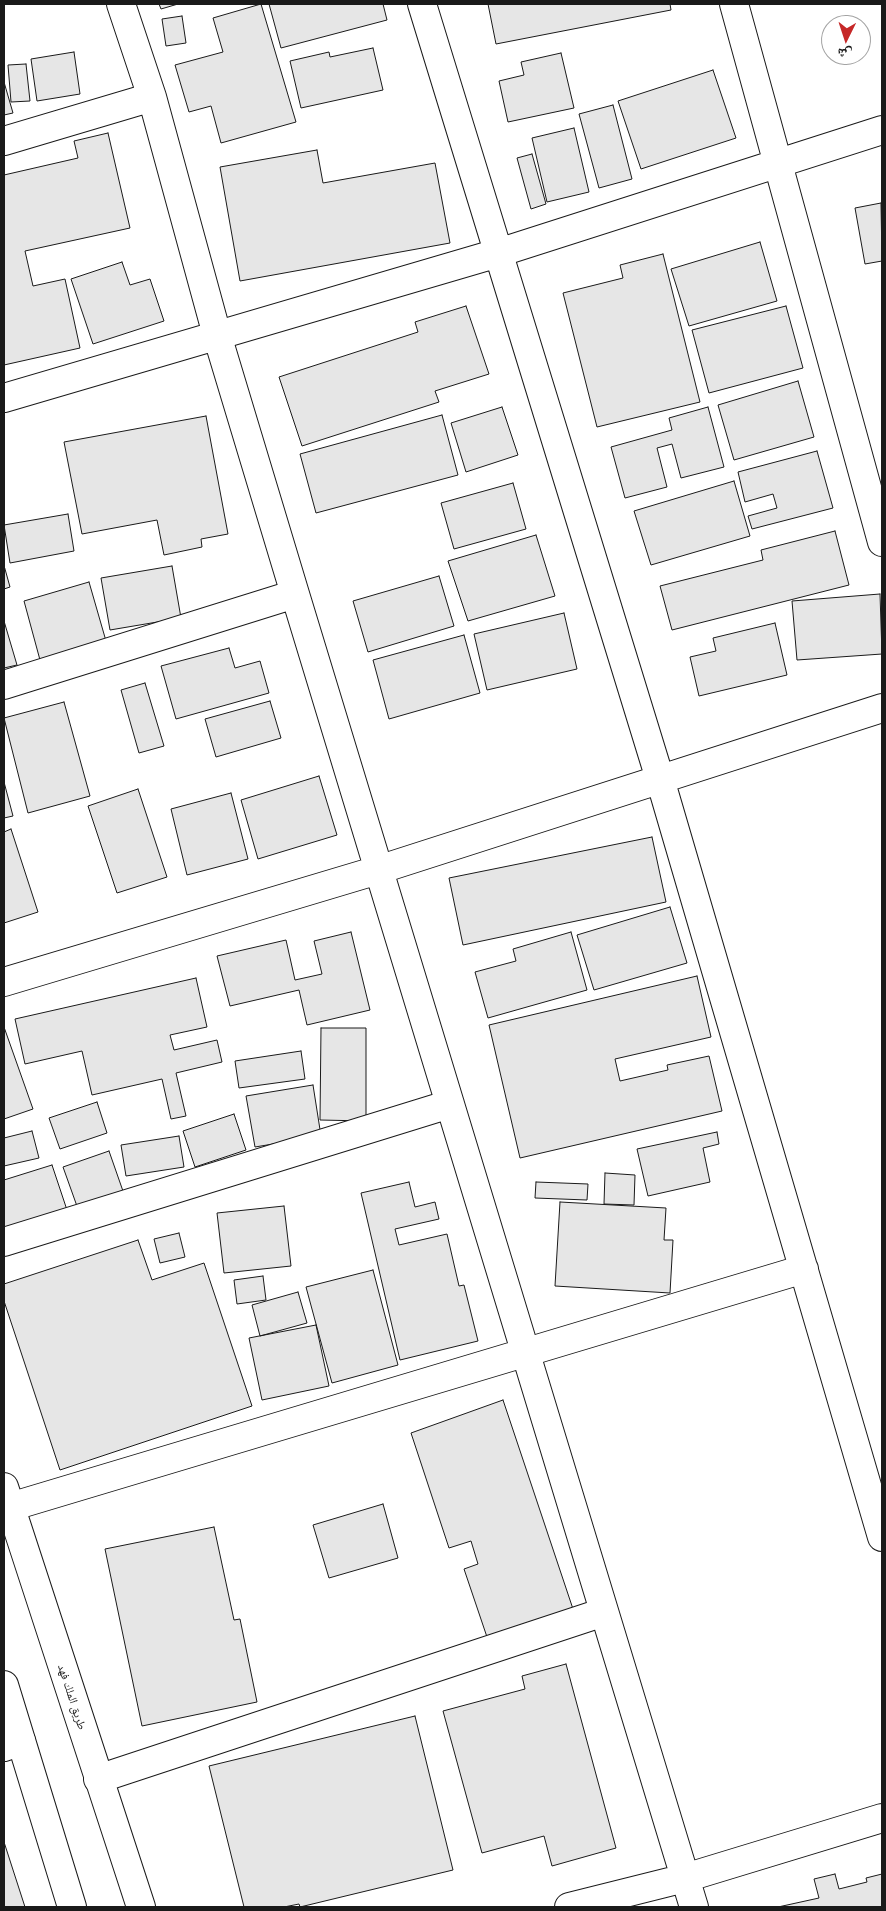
<!DOCTYPE html>
<html>
<head>
<meta charset="utf-8">
<style>
	body { margin:0 }
	#map { position:relative; width:886px; height:1911px; overflow:hidden; background:#fff; font-family:Lato,"Noto Naskh Arabic",sans-serif }
	canvas { display:block }
	.frame { position:absolute; inset:0; border:5px solid #1a1a1a; pointer-events:none }
	.north { position:absolute; left:821px; top:15px; width:50px; height:50px; box-sizing:border-box; background:#fff; border:1px solid #a3a3a3; border-radius:50%; rotate:184deg; font-size:14px; font-weight:700; line-height:20px; text-align:center; color:#1a1a1a }
	.north::after { content:''; display:block; margin:auto; width:18px; height:22px; background:#c62828; clip-path:polygon(50% 0,100% 100%,50% 72%,0 100%) }
</style>
</head>
<body>
<div id="map">
<canvas width="886" height="1911"></canvas>
<div class="frame"></div>
<div class="north">ش</div>
</div>
<script>
const ctx = document.querySelector('canvas').getContext('2d');
ctx.lineJoin = 'round';
function fill(path, color) {
  ctx.fillStyle = color;
  ctx.fill(path, 'evenodd');
}
function shape(rows) {
  const path = new Path2D();
  for (const r of rows) {
    path.moveTo(r[0], r[1]);
    for (let i = 2; i < r.length; i += 2) path.lineTo(r[i], r[i + 1]);
  }
  return path;
}
function strokePath(path, color, width, dash) {
  ctx.strokeStyle = color;
  ctx.lineWidth = width;
  ctx.lineCap = dash ? 'butt' : 'round';
  ctx.setLineDash(dash || []);
  ctx.stroke(path);
}
function label(font, color, halo, rows, align = 'center') {
  ctx.font = font + ' Lato,"Noto Naskh Arabic",sans-serif';
  ctx.lineWidth = 4;
  ctx.setLineDash([]);
  ctx.textBaseline = 'middle';
  ctx.strokeStyle = halo;
  ctx.fillStyle = color;
  for (const [text, x, y, turn = 0] of rows) {
    ctx.save();
    ctx.translate(x, y);
    ctx.rotate((+turn || 0) * Math.PI / 180);
    ctx.textAlign = isNaN(turn) ? turn : align;
    if (halo) ctx.strokeText(text, 0, 0);
    ctx.fillText(text, 0, 0);
    ctx.restore();
  }
}
const building = shape([
	[159,4,178,4,161,9,159,4],
	[261,4,296,122,221,143,211,106,189,112,175,65,223,52,213,18,261,4],
	[269,4,383,4,387,20,281,48,269,4],
	[488,4,670,4,671,10,496,44,488,4],
	[182,16,186,43,166,46,162,19,182,16],
	[373,48,383,90,301,108,290,61,329,52,330,57,373,48],
	[74,52,80,94,37,101,31,59,74,52],
	[561,53,574,108,508,122,499,81,524,75,521,62,561,53],
	[26,64,30,101,11,102,8,65,26,64],
	[713,70,736,138,641,169,618,101,713,70],
	[4,82,13,113,4,115,4,82],
	[613,105,632,179,599,188,579,114,613,105],
	[574,128,589,192,547,202,532,138,574,128],
	[108,133,130,228,25,251,33,286,65,279,80,348,4,365,4,175,78,158,74,141,108,133],
	[317,150,323,183,435,163,450,243,240,281,220,167,317,150],
	[532,154,546,204,531,209,517,158,532,154],
	[881,203,882,261,865,264,855,208,881,203],
	[760,242,777,301,689,326,671,269,760,242],
	[663,254,700,402,597,427,563,293,623,278,620,265,663,254],
	[122,262,130,285,150,279,164,321,93,344,71,279,122,262],
	[466,306,489,374,435,391,439,402,302,446,279,377,418,332,415,322,466,306],
	[786,306,803,368,709,393,692,330,786,306],
	[798,381,814,437,734,460,718,405,798,381],
	[502,407,518,455,466,472,451,423,502,407],
	[708,407,724,467,681,478,672,444,657,448,667,487,625,498,611,447,672,430,669,418,708,407],
	[442,415,458,475,316,513,300,454,442,415],
	[206,416,228,534,201,539,202,547,164,555,157,520,82,534,64,442,206,416],
	[817,451,833,508,752,529,748,516,777,508,773,494,745,502,738,472,817,451],
	[734,481,750,536,651,565,634,511,734,481],
	[513,483,526,529,454,549,441,503,513,483],
	[68,514,74,551,10,563,4,525,68,514],
	[835,531,849,585,672,630,660,586,763,560,761,550,835,531],
	[536,535,555,596,468,621,448,561,536,535],
	[172,566,181,618,110,630,101,578,172,566],
	[5,569,10,587,4,589,4,570,5,569],
	[439,576,454,626,368,652,353,601,439,576],
	[89,582,106,641,40,660,24,601,89,582],
	[880,594,882,654,797,660,792,601,880,594],
	[564,613,577,669,487,690,474,634,564,613],
	[4,621,17,665,4,668,4,621],
	[775,623,787,675,699,696,690,657,716,651,713,638,775,623],
	[464,635,480,693,389,719,373,660,464,635],
	[229,648,235,668,260,661,269,693,176,719,161,666,229,648],
	[145,683,164,746,139,753,121,690,145,683],
	[270,701,281,738,216,757,205,719,270,701],
	[64,702,90,796,28,813,4,718,64,702],
	[319,776,337,835,258,859,241,800,319,776],
	[4,782,13,816,4,818,4,782],
	[138,789,167,877,117,893,88,806,138,789],
	[231,793,248,859,187,875,171,809,231,793],
	[11,829,38,912,4,923,4,832,11,829],
	[652,837,666,902,463,945,449,878,652,837],
	[670,907,687,963,594,990,577,935,670,907],
	[351,932,370,1010,307,1025,299,990,230,1006,217,956,286,940,295,980,322,974,314,941,351,932],
	[571,932,587,990,488,1018,475,972,516,961,513,949,571,932],
	[697,976,711,1037,615,1059,620,1081,668,1070,667,1065,709,1056,722,1111,520,1158,489,1025,697,976],
	[196,978,207,1027,170,1035,174,1050,217,1040,222,1062,176,1073,186,1116,171,1119,162,1079,92,1095,82,1051,25,1064,15,1019,196,978],
	[4,1027,33,1109,4,1119,4,1027],
	[321,1028,366,1028,366,1121,320,1120,321,1028],
	[301,1051,305,1079,239,1088,235,1061,301,1051],
	[313,1085,321,1136,255,1147,246,1096,313,1085],
	[97,1102,107,1133,60,1149,49,1118,97,1102],
	[234,1114,246,1150,195,1167,183,1131,234,1114],
	[32,1131,39,1158,4,1166,4,1138,32,1131],
	[717,1132,719,1144,703,1148,710,1182,648,1196,637,1149,717,1132],
	[179,1136,184,1167,126,1176,121,1145,179,1136],
	[109,1151,124,1194,78,1209,63,1167,109,1151],
	[52,1165,68,1213,4,1234,4,1180,52,1165],
	[605,1173,635,1175,634,1205,604,1204,605,1173],
	[409,1182,415,1207,435,1202,439,1219,395,1229,399,1245,447,1234,459,1286,464,1285,478,1341,400,1360,361,1193,409,1182],
	[536,1182,588,1184,587,1200,535,1198,536,1182],
	[560,1202,666,1208,664,1240,673,1240,670,1293,555,1286,560,1202],
	[284,1206,291,1266,224,1273,217,1213,284,1206],
	[179,1233,185,1257,160,1263,154,1239,179,1233],
	[138,1240,152,1280,204,1263,252,1406,60,1470,4,1301,4,1284,138,1240],
	[373,1270,398,1365,332,1383,306,1287,373,1270],
	[263,1276,266,1300,237,1304,234,1280,263,1276],
	[298,1292,307,1323,260,1336,252,1305,298,1292],
	[316,1325,329,1386,262,1400,249,1338,316,1325],
	[503,1400,574,1612,488,1640,464,1569,478,1564,471,1541,449,1548,411,1433,503,1400],
	[383,1504,398,1558,329,1578,313,1525,383,1504],
	[214,1527,234,1620,240,1619,257,1702,142,1726,105,1549,214,1527],
	[566,1664,616,1848,552,1866,544,1836,482,1853,443,1711,525,1689,522,1676,566,1664],
	[415,1716,453,1870,300,1907,299,1904,284,1907,244,1907,209,1766,415,1716],
	[4,1842,25,1907,4,1907,4,1842],
	[835,1874,839,1889,867,1882,866,1878,882,1874,882,1907,778,1907,819,1898,814,1879,835,1874]
]);
fill(building, '#e6e6e6');
strokePath(building, '#1a1a1a', 1);
const street = shape([
	[121,4,152,97,217,335,295,594,694,1907],
	[422,4,660,779,882,1537],
	[734,4,882,542],
	[4,141,152,97],
	[4,398,498,253,882,130],
	[4,685,295,594],
	[4,982,378,870,882,708],
	[4,1242,450,1104],
	[10,1507,804,1269],
	[4,1747,21,1741],
	[98,1779,604,1612],
	[569,1907,685,1878,882,1818]
]);
const highway = shape([
	[4,1487,141,1907],
	[4,1685,72,1907]
]);
strokePath(street, '#1a1a1a', 30);
strokePath(highway, '#1a1a1a', 30);
strokePath(street, '#fff', 28);
strokePath(highway, '#fff', 28);
label('12px', '#1a1a1a', '#fff', [
	["طريق الملك فهد",72,1697,72]
]);
</script>
</body>
</html>
